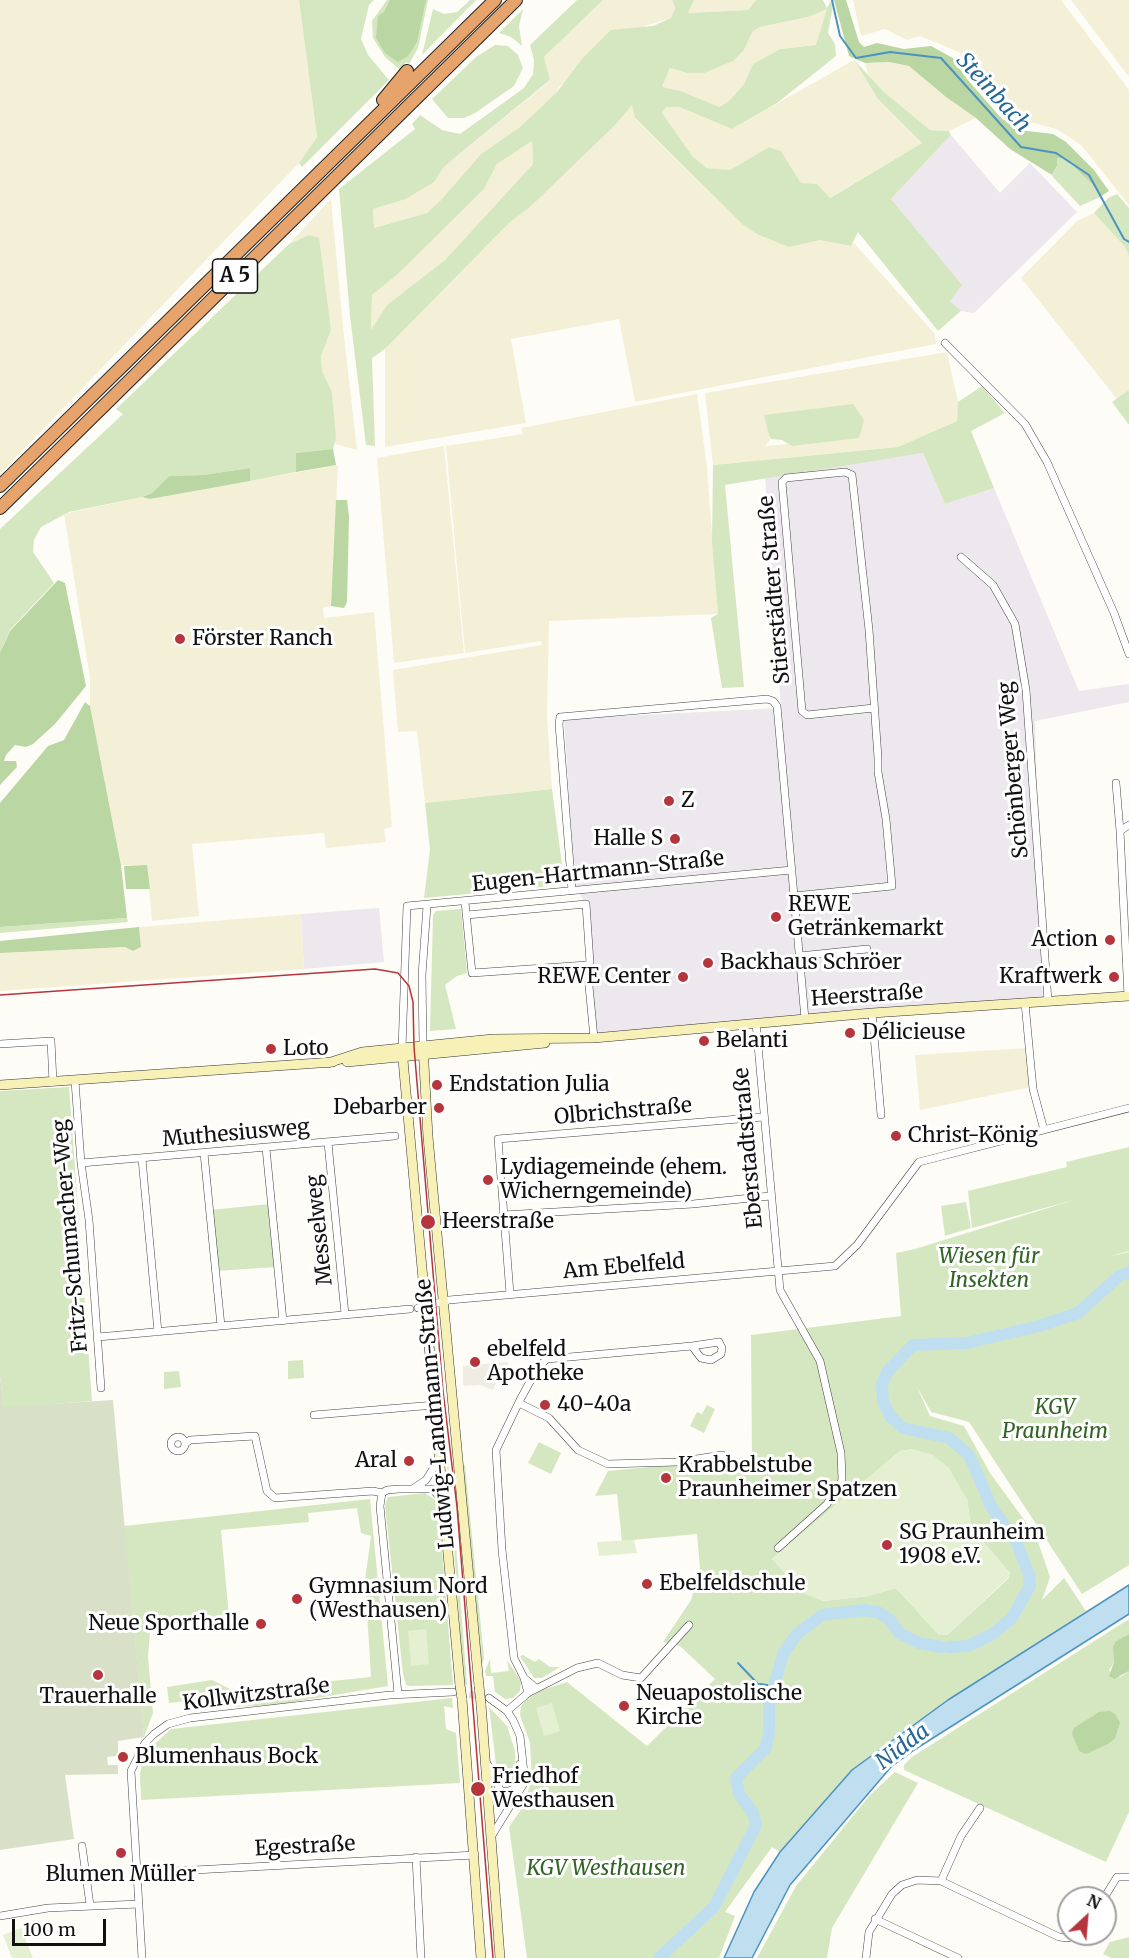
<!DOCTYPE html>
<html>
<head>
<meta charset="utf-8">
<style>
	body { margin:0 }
	#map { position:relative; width:1129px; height:1958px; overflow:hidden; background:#fefcf6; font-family:Merriweather,serif }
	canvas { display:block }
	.north { position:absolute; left:1057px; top:1886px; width:60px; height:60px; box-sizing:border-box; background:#fff; border:2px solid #a0a0a0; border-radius:50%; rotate:26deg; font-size:16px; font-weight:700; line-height:24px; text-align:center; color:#111 }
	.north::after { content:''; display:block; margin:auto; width:21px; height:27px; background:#b5353c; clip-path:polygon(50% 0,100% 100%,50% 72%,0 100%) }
	.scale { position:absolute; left:12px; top:1919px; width:94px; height:27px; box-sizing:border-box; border:3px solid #111; border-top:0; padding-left:8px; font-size:18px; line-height:21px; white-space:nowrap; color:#111; -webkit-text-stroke:4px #fff; paint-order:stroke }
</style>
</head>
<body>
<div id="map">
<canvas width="1129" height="1958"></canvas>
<div class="north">N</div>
<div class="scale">100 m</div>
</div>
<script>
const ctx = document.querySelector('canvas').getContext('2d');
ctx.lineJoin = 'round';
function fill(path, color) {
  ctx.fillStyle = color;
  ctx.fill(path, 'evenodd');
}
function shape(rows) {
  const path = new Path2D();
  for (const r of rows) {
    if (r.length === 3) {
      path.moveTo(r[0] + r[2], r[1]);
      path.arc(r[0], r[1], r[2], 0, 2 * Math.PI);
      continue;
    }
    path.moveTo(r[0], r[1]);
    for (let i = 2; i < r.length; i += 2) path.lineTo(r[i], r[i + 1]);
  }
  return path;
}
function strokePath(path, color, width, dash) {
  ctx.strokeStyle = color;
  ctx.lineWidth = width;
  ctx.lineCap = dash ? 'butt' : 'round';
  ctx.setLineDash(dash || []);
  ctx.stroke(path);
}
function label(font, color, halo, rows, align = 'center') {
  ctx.font = font + ' Merriweather,serif';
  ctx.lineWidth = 6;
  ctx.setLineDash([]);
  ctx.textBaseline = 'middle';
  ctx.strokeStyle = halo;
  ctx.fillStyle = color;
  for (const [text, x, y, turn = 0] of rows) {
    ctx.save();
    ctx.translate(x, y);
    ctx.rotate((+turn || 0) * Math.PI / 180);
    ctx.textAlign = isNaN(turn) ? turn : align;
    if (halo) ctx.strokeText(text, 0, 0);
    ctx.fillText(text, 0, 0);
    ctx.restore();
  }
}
fill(shape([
	[951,135,1000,193,1030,163,1077,212,974,313,961,311,950,301,891,199],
	[923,453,945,504,994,488,1079,691,1129,684,1129,702,1035,721,1043,1002,594,1039,584,901,575,887,564,719,781,708,765,477],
	[379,908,384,962,304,969,301,914]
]), '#ede7ee');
fill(shape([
	[0,0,299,0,317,137,299,163,0,474],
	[603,0,672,0,675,7,671,18,645,26,559,87,557,92,520,127,481,154,441,200,427,213,374,228,373,209,406,199,433,182,443,168,459,154,550,81,544,57],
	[694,0,756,0,748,10,688,13],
	[853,0,1061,0,1129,90,1129,205,1081,145,1056,129,1034,123,1018,124,1007,115,978,82,959,52,920,36,907,40,885,29,861,36],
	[1071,0,1129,0,1129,77,1077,8],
	[828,8,817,45,780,49,753,64,744,84,729,101,718,107,681,91,662,87,670,68,687,73,744,50,751,32,760,27,808,17],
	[854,60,878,99,922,143,829,198,817,185,801,183,781,151,769,147,730,170,707,168,693,157,661,113,666,107,679,107,732,129],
	[889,62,909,66,946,97,976,118,949,131,930,130,884,92,868,75,865,63],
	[633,104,635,119,742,224,789,247,820,239,850,246,853,242,935,334,936,344,635,402,619,319,511,339,526,423,385,447,385,349,509,223,529,208],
	[532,141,533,164,445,260,387,305,371,331,372,295,398,274,484,189,497,164],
	[331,199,343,327,357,450,335,444,332,392,322,371,321,356,331,330,309,235,289,244],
	[1094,213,1125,247,1129,256,1129,390,1117,399,1021,278,1077,221],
	[947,352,958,402,957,421,898,447,713,465,705,393],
	[765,415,859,438,765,446,771,439],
	[697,394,707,467,718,614,549,621,547,717,552,789,425,803,417,731,398,732,393,670,542,645,541,641,465,653,446,446,523,434,521,428],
	[444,446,464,653,394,663,377,458],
	[338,465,331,606,323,608,324,618,374,612,392,827,384,829,386,842,326,848,324,833,192,844,199,916,152,921,147,865,121,865,90,706,90,678,64,514,142,497,150,499],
	[301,914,304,969,0,991,0,953,125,947,133,951,141,947,139,927],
	[1027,1048,1031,1087,920,1110,915,1055]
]), '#f3f0d7');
fill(shape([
	[299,0,374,0,369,5,361,39,368,55,389,80,302,167,299,163,317,137],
	[387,0,428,0,418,48,409,64,406,62,400,70,385,57,373,38,372,21],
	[470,0,476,0,422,55,433,9,444,14,457,12],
	[577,0,603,0,544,57,550,80,459,154,443,168,434,182,406,199,373,209,374,228,427,213,441,200,481,154,520,127,557,92,582,59,611,30,653,26,671,18,675,8,672,0,694,0,688,13,748,10,756,0,823,0,827,8,831,0,834,0,828,33,835,44,836,56,777,103,732,129,679,107,666,107,662,113,693,157,707,168,730,170,769,147,781,151,801,183,817,184,830,198,922,143,878,99,854,60,884,92,930,130,949,131,951,135,891,199,962,285,950,301,961,311,938,331,858,232,851,246,820,240,789,247,759,235,742,224,635,118,632,105,615,125,529,208,509,223,385,349,372,358,375,446,366,445,350,316,339,189,415,129,412,124,420,115,442,130,460,134,524,88,533,74,534,60,530,45],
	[827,9,816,45,780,49,753,64,744,84,729,101,719,107,681,91,662,87,670,68,687,73,704,73,733,61,744,50,752,32,760,27,808,17],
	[532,141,533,164,445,260,387,305,371,330,372,295,398,274,484,189,497,164],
	[523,9,519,26,522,46,511,37,499,33],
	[495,45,508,46,518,55,523,68,514,86,475,113,464,118,448,118,432,99,476,57],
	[1057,158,1065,158,1095,187,1100,197,1080,206,1052,176,1057,166],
	[1117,194,1129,208,1129,256,1125,247,1094,213,1108,198],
	[309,235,319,238,331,330,321,356,322,371,332,392,336,438,333,449,296,453,296,472,250,481,250,468,203,475,169,476,152,493,142,497,69,512,41,527,34,540,33,552,54,583,10,630,0,653,0,529,123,414,116,409,289,244],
	[982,386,1005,413,971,431,994,488,945,504,923,453,725,485,744,687,722,688,711,618,718,614,712,542,713,465,898,447,957,421,958,402],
	[1129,390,1129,425,1112,402],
	[853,404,864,420,859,438,792,446,782,440,771,439,768,432,764,415],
	[552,789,563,872,552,873,543,887,424,898,430,850,425,803],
	[461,909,467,973,457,976,445,985,456,1029,430,1031,433,915,436,911],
	[127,918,128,922,0,933,0,927],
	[69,1087,92,1401,4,1408,0,1377,0,1091],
	[1129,1147,1129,1251,1108,1257,1129,1252,1129,1565,1082,1594,969,1422,931,1412,917,1387,930,1416,964,1426,990,1473,1036,1536,1050,1577,1042,1600,1064,1578,1086,1611,948,1700,852,1770,780,1852,772,1847,725,1912,735,1916,719,1958,527,1958,509,1827,520,1811,532,1781,530,1743,520,1715,521,1706,527,1699,542,1690,567,1682,647,1746,715,1679,680,1646,663,1642,691,1600,700,1569,697,1534,622,1541,617,1494,595,1496,608,1471,752,1457,751,1335,901,1316,896,1253,915,1249,1077,1199,972,1228,968,1191,1067,1167,1066,1162],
	[913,1449,967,1499,971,1528,1010,1573,1009,1578,947,1635,939,1635,896,1588,868,1596,823,1601,772,1559,900,1451],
	[966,1202,971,1228,945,1236,941,1206],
	[269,1204,275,1267,217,1271,211,1210],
	[430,1317,432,1317,453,1507,467,1685,464,1685,450,1492],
	[303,1360,304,1378,288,1379,288,1361],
	[179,1371,181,1387,164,1389,164,1372],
	[707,1405,715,1409,704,1433,690,1426,697,1412,702,1414],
	[539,1442,561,1453,551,1474,528,1463],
	[465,1465,484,1658,482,1664,463,1466],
	[425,1493,438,1502,453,1685,410,1686,406,1685,403,1674,385,1505,388,1497],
	[370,1499,388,1686,275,1705,227,1707,205,1699,169,1703,167,1687,212,1680,234,1691,371,1677,365,1580,371,1536,361,1533,357,1508,308,1513,309,1522,221,1530,229,1617,166,1622,151,1621,148,1657,153,1713,144,1737,124,1526],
	[1129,1619,1129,1634,1116,1641,1114,1662,1109,1671,1120,1677,1129,1671,1129,1812,1106,1862,904,1770,904,1765,912,1757],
	[523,1655,535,1662,539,1659,550,1667,560,1667,542,1678,534,1678,520,1656],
	[490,1659,491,1673,509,1671,507,1660,521,1681,520,1691,513,1698,505,1699,495,1692,493,1676,486,1676,485,1671],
	[452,1698,453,1708,444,1706,446,1729,456,1733,460,1783,141,1800,140,1774,144,1754,171,1729],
	[489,1707,507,1726,515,1751,516,1777,508,1786,498,1781],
	[895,1772,918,1783,832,1928,827,1958,757,1958,796,1886,870,1795],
	[1129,1937,1129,1958,1111,1958,1103,1954,1110,1942]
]), '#d5e7c1');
fill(shape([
	[390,0,426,0,417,42,408,56,398,62,385,53,376,38,378,16,384,12],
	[834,0,846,0,859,42,864,47,877,43,904,49,931,46,953,58,967,79,1002,119,1027,131,1053,134,1066,142,1094,170,1109,191,1100,197,1095,187,1065,158,1057,158,1057,166,1052,175,1010,149,976,118,946,97,909,66,889,62,865,63,849,56],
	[333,449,336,465,296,472,296,453],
	[250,468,250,481,150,499,142,497,152,493,169,476,203,475],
	[336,500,347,500,349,517,347,602,344,608,331,606],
	[58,580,65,583,86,686,55,724,33,744,26,747,15,745,6,755,4,761,16,761,17,767,0,785,0,653,10,631],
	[85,702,90,706,121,865,127,918,0,927,0,803,48,746,64,740],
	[147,865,150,889,126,889,124,866],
	[139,927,141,947,133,951,125,947,0,953,0,941],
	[1129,1634,1129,1671,1114,1679,1109,1676,1114,1662,1113,1647,1116,1641],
	[1110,1711,1115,1714,1120,1723,1115,1738,1108,1744,1086,1754,1079,1751,1072,1734,1074,1728,1099,1712]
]), '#bad6a2');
fill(shape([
	[0,1377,4,1407,113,1400,144,1737,118,1741,118,1756,107,1757,108,1765,118,1765,118,1774,65,1775,74,1839,0,1850]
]), '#d8e0c7');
fill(shape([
	[913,1449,933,1455,949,1468,967,1499,971,1528,1010,1573,1009,1577,947,1635,939,1635,896,1588,868,1596,823,1601,802,1593,772,1559,900,1451],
	[634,1540,637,1553,599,1556,597,1542],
	[426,1629,429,1664,411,1666,408,1631],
	[552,1703,560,1731,544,1736,536,1708],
	[21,1928,33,1958,12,1958,3,1935]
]), '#e5efd2');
fill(shape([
	[508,1362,508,1374,500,1374,493,1390,480,1385,464,1386,463,1384,463,1366]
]), '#efece3');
const water = shape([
	[1129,1585,1129,1614,914,1750,891,1767,790,1885,752,1958,724,1958,754,1892,780,1852,852,1770,948,1700,1129,1585]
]);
fill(water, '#bfdff1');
strokePath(water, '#4c93c1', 1.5);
strokePath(shape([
	[832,0,840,36,856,58,890,52,941,58,1021,147,1056,153,1089,175,1124,239,1129,242],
	[738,1663,758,1684],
	[760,1684,774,1686]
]), '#4c93c1', 2);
strokePath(shape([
	[949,1647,968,1646,991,1635,1011,1619,1030,1586,1029,1575,1017,1543,992,1508,969,1455,949,1438,903,1428,890,1416,883,1401,882,1385,887,1372,913,1345,967,1343,1039,1326,1078,1313,1119,1276,1129,1272],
	[659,1958,714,1907,756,1825,753,1813,739,1794,736,1778,766,1748,769,1731,769,1703,774,1686,783,1654,797,1634,822,1615,864,1610,878,1612,890,1620,899,1633,919,1643,941,1647]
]), '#bfdff1', 12);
strokePath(shape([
	[459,1692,489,1698]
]), '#dad9d4', 7, [7, 3.5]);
const minor = shape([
	[945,343,1025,424,1047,462,1114,613,1129,654],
	[961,557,993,585,1015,624,1026,690,1048,1001],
	[1116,783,1120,831],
	[572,891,559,724,560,717,767,699,773,701,777,706,805,1019],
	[794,896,892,886,886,819,878,772,878,758,869,630,852,475,845,472,786,478,782,482,802,711,807,715,874,708],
	[465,902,472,973,587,965,594,1038],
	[467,915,586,904,590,963,587,965],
	[800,956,867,949],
	[1128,996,1120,831,1129,825],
	[1025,1003,1033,1089,1044,1130],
	[872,1013,881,1115],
	[756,1023,780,1290,820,1361,841,1453,842,1480,827,1504,778,1548],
	[0,1044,51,1041,53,1082],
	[423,1046,422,975,427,906],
	[402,1049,407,906,792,870],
	[75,1081,81,1163,89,1220,101,1388],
	[328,1143,345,1314],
	[266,1148,283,1321],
	[204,1153,221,1326],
	[142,1159,158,1332],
	[81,1163,395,1136],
	[503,1215,693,1204,770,1196],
	[510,1294,498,1139,763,1117],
	[418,1308,449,1300,835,1266,857,1245,919,1162,1129,1108],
	[98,1337,410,1309],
	[719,1342,722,1348,721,1354,711,1360,701,1358,692,1346,719,1342],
	[519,1403,549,1418,578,1450,608,1464,677,1462,722,1455],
	[314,1415,435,1405],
	[178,1444,7],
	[185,1444,190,1440,255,1436,267,1491,275,1498,373,1491,382,1493,387,1490,399,1489,433,1489,442,1501],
	[414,1488,426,1480,439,1459],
	[382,1493,380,1506,398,1694],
	[524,1678,514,1658,502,1550,496,1450,520,1400,538,1367,547,1359,692,1346],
	[528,1693,524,1678,536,1688],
	[489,1698,507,1711,513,1720,520,1736,524,1773,523,1785,491,1837],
	[507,1711,528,1693,577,1668,598,1663,622,1675,641,1678,689,1625],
	[488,1765,500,1790,506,1792,516,1788,519,1783,520,1764],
	[980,1808,961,1836,941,1881,1059,1937,1068,1938,1081,1934],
	[82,1846,90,1905],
	[416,1857,421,1958],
	[138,1873,475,1855],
	[1104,1898,1117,1877,1129,1877],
	[0,1916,48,1908,139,1904],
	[875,1919,958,1958],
	[142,1958,131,1771,145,1743,154,1734,168,1724,190,1718,390,1695,453,1692],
	[866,1958,869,1932,892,1894,902,1885,917,1880,941,1881]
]);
const secondary = shape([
	[423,1046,428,1137,479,1686],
	[402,1049,460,1685],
	[347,1062,545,1043],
	[328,1063,362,1052,493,1039,594,1038,872,1013,1129,996],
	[0,1085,333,1062],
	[462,1699,481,1958],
	[481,1704,500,1958]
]);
const motorway = shape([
	[383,100,407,71],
	[0,486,495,0],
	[0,508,516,0]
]);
strokePath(minor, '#444', 8);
strokePath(secondary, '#333', 10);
strokePath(motorway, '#222', 14);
strokePath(minor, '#fff', 7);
strokePath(secondary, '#f7f0b7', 9);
strokePath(motorway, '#e6a36b', 12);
strokePath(shape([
	[0,995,375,969,398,973,409,986,413,1002,414,1047,443,1391,457,1507,493,1958]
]), '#b5353c', 1.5);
const secondaryBridge = shape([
	[460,1685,462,1699],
	[479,1686,481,1704]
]);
strokePath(secondaryBridge, '#333', 10, []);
strokePath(secondaryBridge, '#f7f0b7', 9);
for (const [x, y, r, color] of [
	[180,639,6,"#b5353c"],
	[669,801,6,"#b5353c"],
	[675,839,6,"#b5353c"],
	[776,917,6,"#b5353c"],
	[1110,940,6,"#b5353c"],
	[708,963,6,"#b5353c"],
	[683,977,6,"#b5353c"],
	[1114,977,6,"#b5353c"],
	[850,1033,6,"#b5353c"],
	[704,1041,6,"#b5353c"],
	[271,1049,6,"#b5353c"],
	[437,1085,6,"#b5353c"],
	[439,1108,6,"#b5353c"],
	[896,1136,6,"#b5353c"],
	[488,1180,6,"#b5353c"],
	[428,1222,8,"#b5353c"],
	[475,1362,6,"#b5353c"],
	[545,1405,6,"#b5353c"],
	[409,1461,6,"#b5353c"],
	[666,1478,6,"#b5353c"],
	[887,1545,6,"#b5353c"],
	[647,1584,6,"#b5353c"],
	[297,1599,6,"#b5353c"],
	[261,1624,6,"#b5353c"],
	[98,1675,6,"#b5353c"],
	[624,1706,6,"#b5353c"],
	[123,1757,6,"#b5353c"],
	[478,1789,8,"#b5353c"],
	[121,1853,6,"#b5353c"]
]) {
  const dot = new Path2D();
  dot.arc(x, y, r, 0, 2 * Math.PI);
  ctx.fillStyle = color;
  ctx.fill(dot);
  strokePath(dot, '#fff', 2);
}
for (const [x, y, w] of [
	[235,276,45]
]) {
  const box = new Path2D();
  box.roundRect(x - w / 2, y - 17, w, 34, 4.5);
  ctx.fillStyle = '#fff';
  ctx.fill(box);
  strokePath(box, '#111', 1.5);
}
label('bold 20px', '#111', null, [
	["A 5",235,276]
]);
label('21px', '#111', '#fff', [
	["Stierstädter Straße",775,590,-95],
	["Schönberger Weg",1014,770,-95],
	["Eugen-Hartmann-Straße",598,872,-6],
	["Heerstraße",867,996,-4],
	["Olbrichstraße",623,1112,-5],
	["Muthesiusweg",236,1134,-5],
	["Eberstadtstraße",749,1148,-95],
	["Messelweg",320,1230,-96],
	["Fritz-Schumacher-Weg",71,1236,-95],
	["Am Ebelfeld",624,1267,-5],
	["Ludwig-Landmann-Straße",436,1414,-95],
	["Kollwitzstraße",256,1695,-7],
	["Egestraße",305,1847,-3]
]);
label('21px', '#111', '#fff', [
	["Förster Ranch",192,639],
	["Z",681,801],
	["Halle S",663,839,"right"],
	["REWE",788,905],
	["Getränkemarkt",788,929],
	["Action",1098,940,"right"],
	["Backhaus Schröer",720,963],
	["REWE Center",671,977,"right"],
	["Kraftwerk",1102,977,"right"],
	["Délicieuse",862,1033],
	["Belanti",716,1041],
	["Loto",283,1049],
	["Endstation Julia",449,1085],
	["Debarber",427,1108,"right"],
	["Christ-König",908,1136],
	["Lydiagemeinde (ehem.",500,1168],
	["Wicherngemeinde)",500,1192],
	["Heerstraße",442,1222],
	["ebelfeld",487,1350],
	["Apotheke",487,1374],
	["40-40a",557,1405],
	["Aral",397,1461,"right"],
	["Krabbelstube",678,1466],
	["Praunheimer Spatzen",678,1490],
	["SG Praunheim",899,1533],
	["1908 e.V.",899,1557],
	["Ebelfeldschule",659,1584],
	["Gymnasium Nord",309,1587],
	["(Westhausen)",309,1611],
	["Neue Sporthalle",249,1624,"right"],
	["Neuapostolische",636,1694],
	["Kirche",636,1718],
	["Trauerhalle",98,1697,"center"],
	["Blumenhaus Bock",135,1757],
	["Friedhof",492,1777],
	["Westhausen",492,1801],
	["Blumen Müller",121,1875,"center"]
], 'left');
label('italic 21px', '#336426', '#fff', [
	["Wiesen für",989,1257],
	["Insekten",989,1281],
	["KGV",1055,1408],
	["Praunheim",1055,1432],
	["KGV Westhausen",606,1869]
]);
label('italic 22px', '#256698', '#fff', [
	["Steinbach",993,93,48],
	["Nidda",903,1747,-37]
]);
</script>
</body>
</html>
